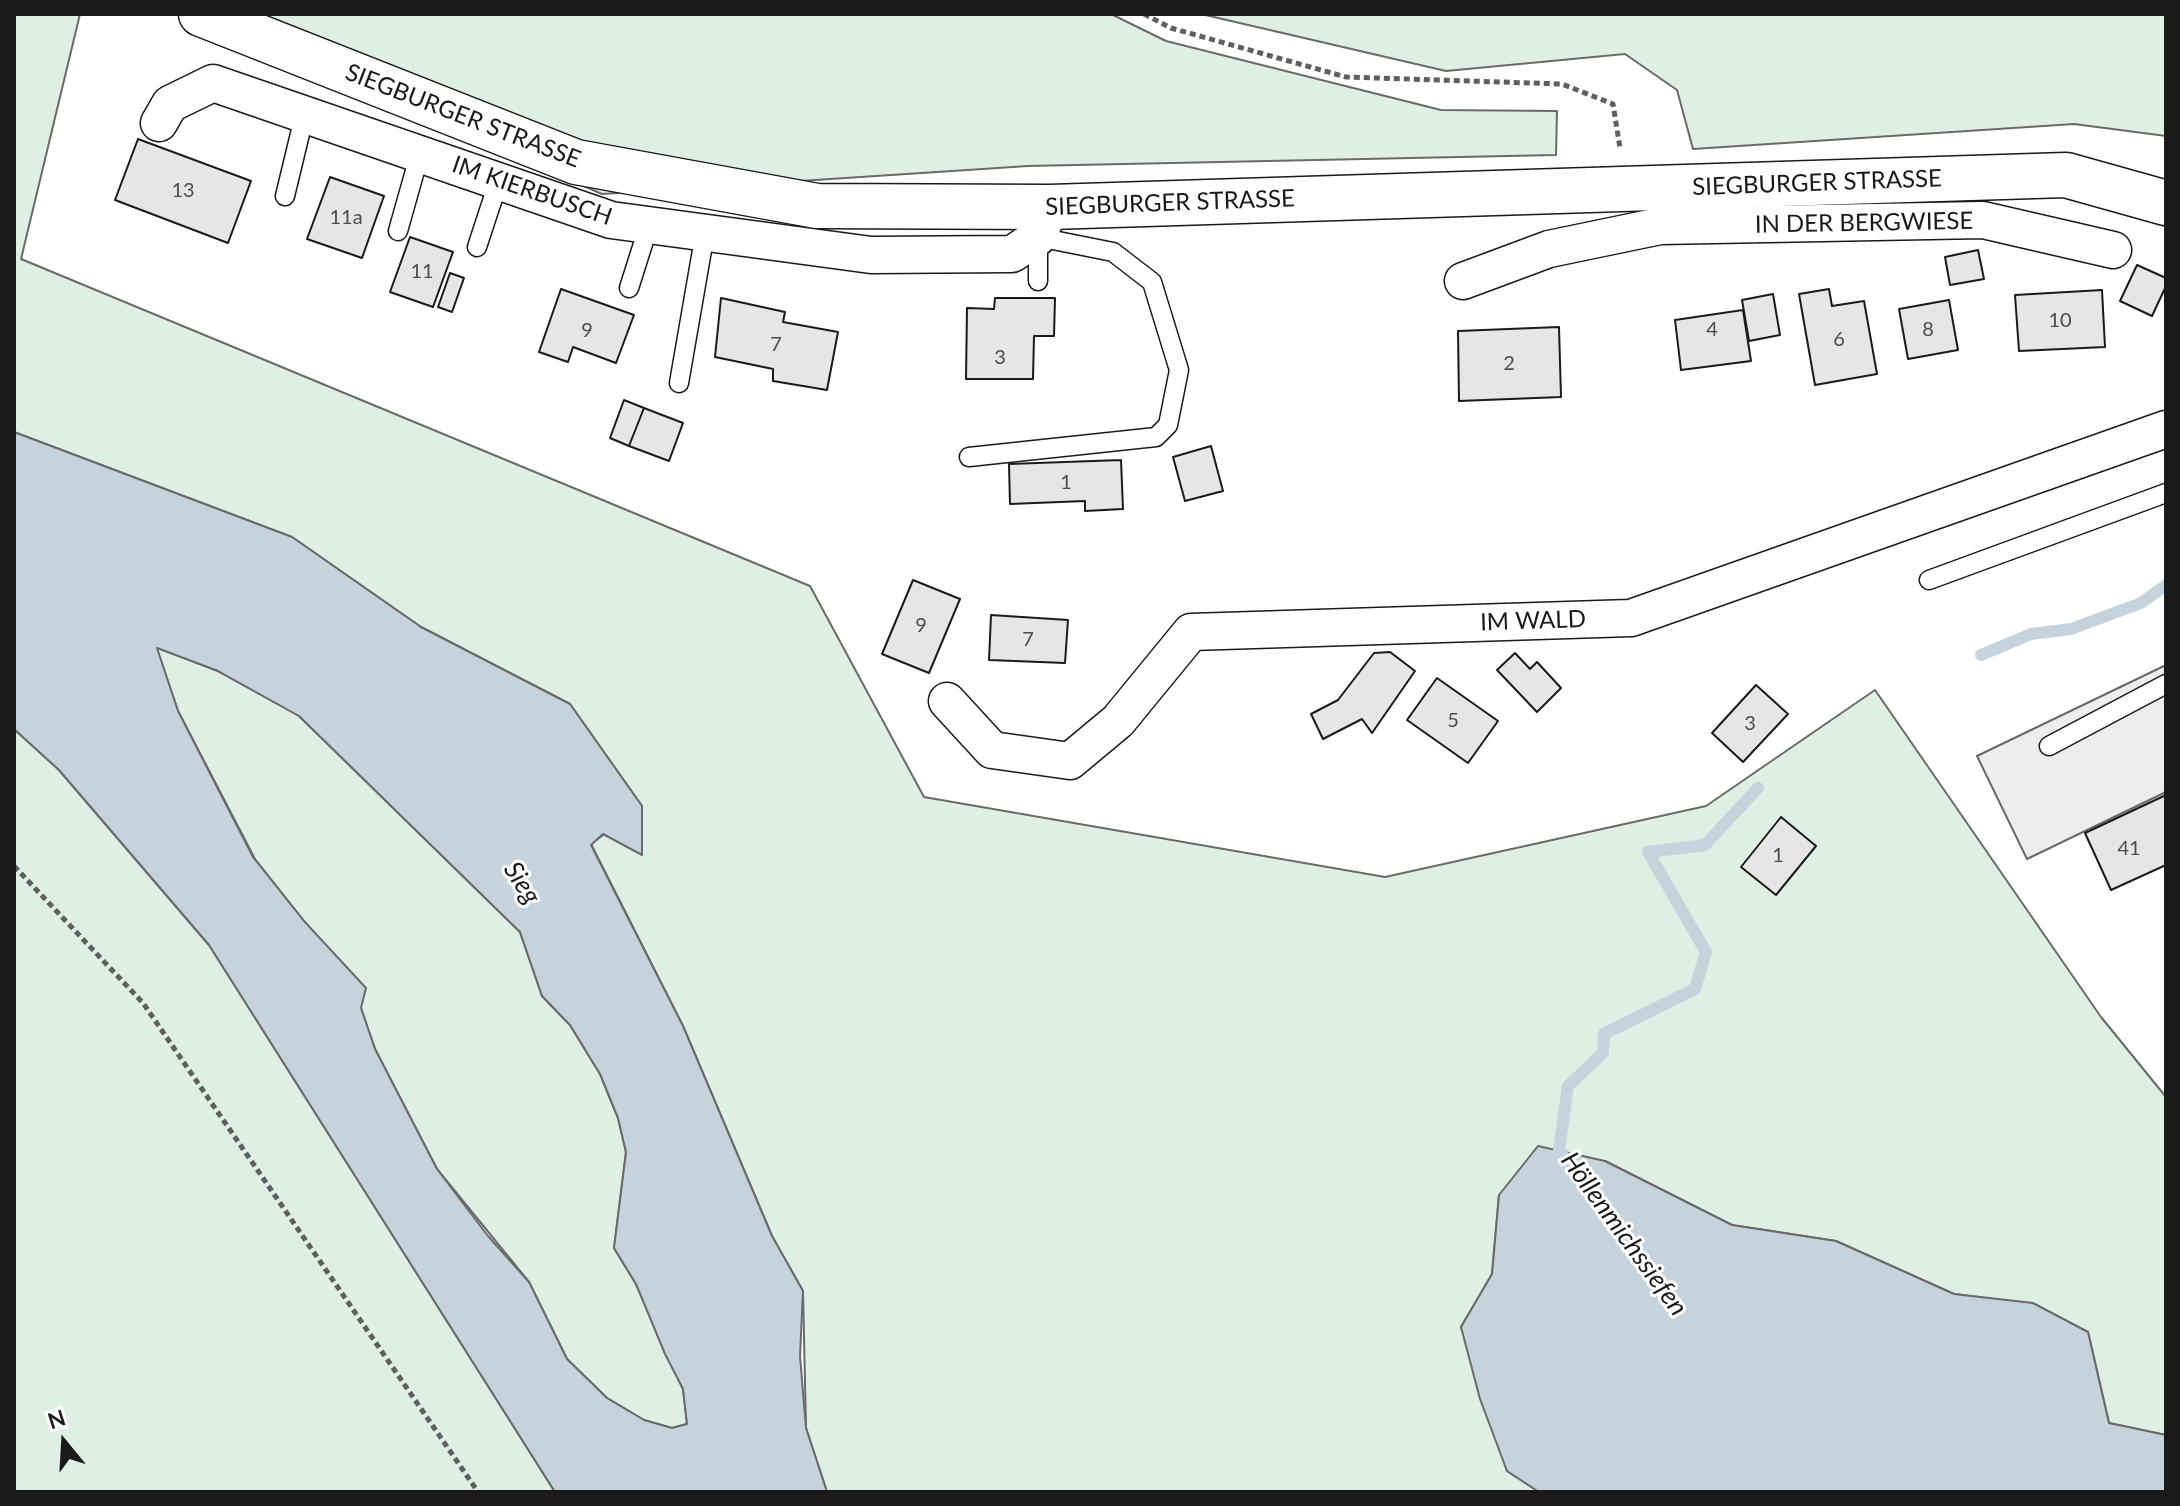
<!DOCTYPE html>
<html>
<head>
<meta charset="utf-8">
<style>
	body { margin:0 }
	#map { position:relative; width:2180px; height:1506px; overflow:hidden; background:#fff; font-family:Lato,sans-serif }
	canvas { display:block }
	.frame { position:absolute; inset:0; border:16px solid #1a1a1a; pointer-events:none }
	.north { position:absolute; left:24px; top:1402px; width:80px; height:80px; -webkit-text-stroke:6px #fff; paint-order:stroke; rotate:342deg; font-size:22px; font-weight:700; line-height:32px; text-align:center; color:#1a1a1a }
	.north::after { content:''; display:block; margin:auto; width:28px; height:36px; background:#1a1a1a; clip-path:polygon(50% 0,100% 100%,50% 72%,0 100%) }
</style>
</head>
<body>
<div id="map">
<canvas width="2180" height="1506"></canvas>
<div class="frame"></div>
<div class="north">N</div>
</div>
<script>
const ctx = document.querySelector('canvas').getContext('2d');
ctx.lineJoin = 'round';
function fill(path, color) {
  ctx.fillStyle = color;
  ctx.fill(path, 'evenodd');
}
function shape(rows) {
  const path = new Path2D();
  for (const r of rows) {
    path.moveTo(r[0], r[1]);
    for (let i = 2; i < r.length; i += 2) path.lineTo(r[i], r[i + 1]);
  }
  return path;
}
function strokePath(path, color, width, dash) {
  ctx.strokeStyle = color;
  ctx.lineWidth = width;
  ctx.lineCap = dash ? 'butt' : 'round';
  ctx.setLineDash(dash || []);
  ctx.stroke(path);
}
function label(font, color, halo, rows, align = 'center') {
  ctx.font = font + ' Lato,sans-serif';
  ctx.lineWidth = 6;
  ctx.setLineDash([]);
  ctx.textBaseline = 'middle';
  ctx.strokeStyle = halo;
  ctx.fillStyle = color;
  for (const [text, x, y, turn = 0] of rows) {
    ctx.save();
    ctx.translate(x, y);
    ctx.rotate((+turn || 0) * Math.PI / 180);
    ctx.textAlign = isNaN(turn) ? turn : align;
    if (halo) ctx.strokeText(text, 0, 0);
    ctx.fillText(text, 0, 0);
    ctx.restore();
  }
}
const green = shape([
	[14,14,80,14,21,259,810,586,924,797,1385,877,1706,806,1875,690,2101,1017,2166,1097,2166,1435,2109,1423,2088,1332,2033,1304,1954,1294,1836,1241,1732,1225,1605,1161,1499,1195,1492,1274,1461,1327,1507,1471,1539,1492,827,1492,806,1428,803,1291,772,1236,683,1026,591,844,642,806,570,704,421,627,292,537,14,432,14,14],
	[192,14,1111,14,1166,41,1441,110,1557,111,1556,155,1028,166,602,194,192,14],
	[1201,14,2166,14,2166,136,2074,124,1693,149,1677,90,1625,54,1446,71,1201,14],
	[156,647,218,671,298,715,520,932,542,996,570,1025,600,1074,618,1118,626,1152,614,1248,636,1284,683,1389,687,1424,672,1428,644,1420,607,1398,567,1359,529,1282,437,1169,375,1049,361,1008,304,921,255,859,178,711,156,647],
	[14,729,59,770,209,945,555,1492,14,1492,14,729]
]);
fill(green, '#e0efe3');
strokePath(green, '#6a6a6a', 2);
const parking = shape([
	[2164,666,2166,671,2166,792,2027,859,1977,756,2164,666]
]);
fill(parking, '#ededed');
strokePath(parking, '#6a6a6a', 2);
const water = shape([
	[14,432,292,537,421,627,570,704,642,806,642,855,603,834,591,845,683,1026,772,1236,803,1291,800,1356,806,1428,827,1492,555,1492,209,945,59,770,14,729,14,432],
	[157,648,218,671,299,716,520,932,542,996,570,1025,600,1074,618,1118,626,1152,614,1248,636,1284,665,1354,683,1389,687,1424,672,1428,644,1420,607,1398,567,1359,529,1282,488,1236,437,1169,375,1049,361,1008,366,988,304,921,253,857,178,711,157,648],
	[1538,1146,1605,1161,1732,1225,1836,1241,1954,1294,2033,1303,2088,1332,2109,1423,2166,1435,2166,1492,1539,1492,1507,1471,1480,1399,1461,1327,1492,1274,1499,1195,1538,1146]
]);
fill(water, '#c6d2dc');
strokePath(water, '#6a6a6a', 2);
strokePath(shape([
	[1981,655,2031,634,2071,629,2141,603,2166,585],
	[1569,1164,1559,1150,1568,1086,1603,1053,1604,1034,1695,989,1706,952,1648,852,1705,845,1758,788]
]), '#c6d2dc', 12);
const building = shape([
	[138,139,251,181,228,243,115,200,138,139],
	[330,177,384,196,362,258,307,239,330,177],
	[410,237,453,252,433,307,390,292,410,237],
	[1978,250,1984,279,1950,285,1945,257,1978,250],
	[2137,265,2166,278,2166,286,2152,316,2120,301,2137,265],
	[450,273,464,278,452,312,438,307,450,273],
	[561,289,634,315,616,363,573,347,568,362,539,352,561,289],
	[1829,289,1832,306,1864,301,1877,374,1815,385,1799,294,1829,289],
	[2102,290,2105,347,2019,351,2015,295,2102,290],
	[1773,294,1780,335,1749,341,1742,300,1773,294],
	[721,298,785,312,783,322,838,332,827,390,773,381,773,369,715,357,721,298],
	[995,298,1055,298,1054,336,1034,336,1033,379,966,379,967,308,994,309,995,298],
	[1949,300,1958,350,1908,359,1899,309,1949,300],
	[1743,310,1751,361,1681,370,1675,320,1743,310],
	[1559,327,1561,397,1459,401,1458,331,1559,327],
	[624,400,644,408,629,446,610,438,624,400],
	[644,408,683,423,669,461,629,446,644,408],
	[1211,446,1223,491,1185,501,1173,457,1211,446],
	[1121,460,1123,509,1085,511,1085,501,1010,504,1009,464,1121,460],
	[913,580,960,599,929,673,882,654,913,580],
	[991,615,1068,620,1065,663,989,660,991,615],
	[1390,652,1415,671,1372,733,1362,719,1323,739,1311,714,1338,700,1374,653,1390,652],
	[1515,653,1530,669,1537,662,1561,688,1537,712,1497,670,1515,653],
	[1437,678,1498,721,1468,763,1407,720,1437,678],
	[1756,685,1788,714,1743,762,1712,733,1756,685],
	[2166,795,2166,865,2111,890,2085,833,2166,795],
	[1781,817,1816,846,1776,895,1741,867,1781,817]
]);
fill(building, '#e6e6e6');
strokePath(building, '#1a1a1a', 2);
const service = shape([
	[285,196,305,113],
	[398,231,420,153],
	[477,247,499,180],
	[629,288,649,225],
	[679,383,705,233],
	[969,457,1156,437,1168,425,1179,370,1152,282,1113,252,1038,237,1038,281],
	[1929,580,2166,493],
	[2049,746,2166,684]
]);
const minor = shape([
	[159,123,170,104,213,83,611,220,871,255,1012,254,1038,237,1050,207],
	[1463,281,1549,249,1660,226,1983,220,2113,250],
	[947,701,992,750,1070,761,1118,721,1191,632,1631,618,2166,429]
]);
const secondary = shape([
	[201,14,576,162,817,206,1050,207,2066,175,2166,203]
]);
strokePath(service, '#1a1a1a', 21);
strokePath(minor, '#1a1a1a', 39);
strokePath(secondary, '#1a1a1a', 47);
strokePath(shape([
	[1144,14,1171,28,1346,77,1562,84,1613,104,1620,148],
	[14,866,143,1003,478,1492]
]), '#5f5f5f', 5, [6, 4]);
strokePath(service, '#fff', 18);
strokePath(minor, '#fff', 36);
strokePath(secondary, '#fff', 44);
label('20px', '#4d4d4d', null, [
	["13",183,191],
	["11a",346,218],
	["11",422,272],
	["10",2060,321],
	["4",1712,330],
	["8",1928,330],
	["9",587,331],
	["6",1839,340],
	["7",776,345],
	["3",1000,358],
	["2",1509,364],
	["1",1066,483],
	["9",921,626],
	["7",1028,640],
	["5",1453,721],
	["3",1750,724],
	["41",2129,849],
	["1",1778,856]
]);
label('24px', '#1a1a1a', '#fff', [
	["SIEGBURGER STRASSE",463,116,21],
	["SIEGBURGER STRASSE",1817,183,-2],
	["IM KIERBUSCH",532,191,19],
	["SIEGBURGER STRASSE",1170,203,-2],
	["IN DER BERGWIESE",1864,223,-1],
	["IM WALD",1533,621,-2]
]);
label('italic 26px', '#1a1a1a', '#fff', [
	["Sieg",522,883,57],
	["Höllenmichssiefen",1624,1234,54]
]);
</script>
</body>
</html>
